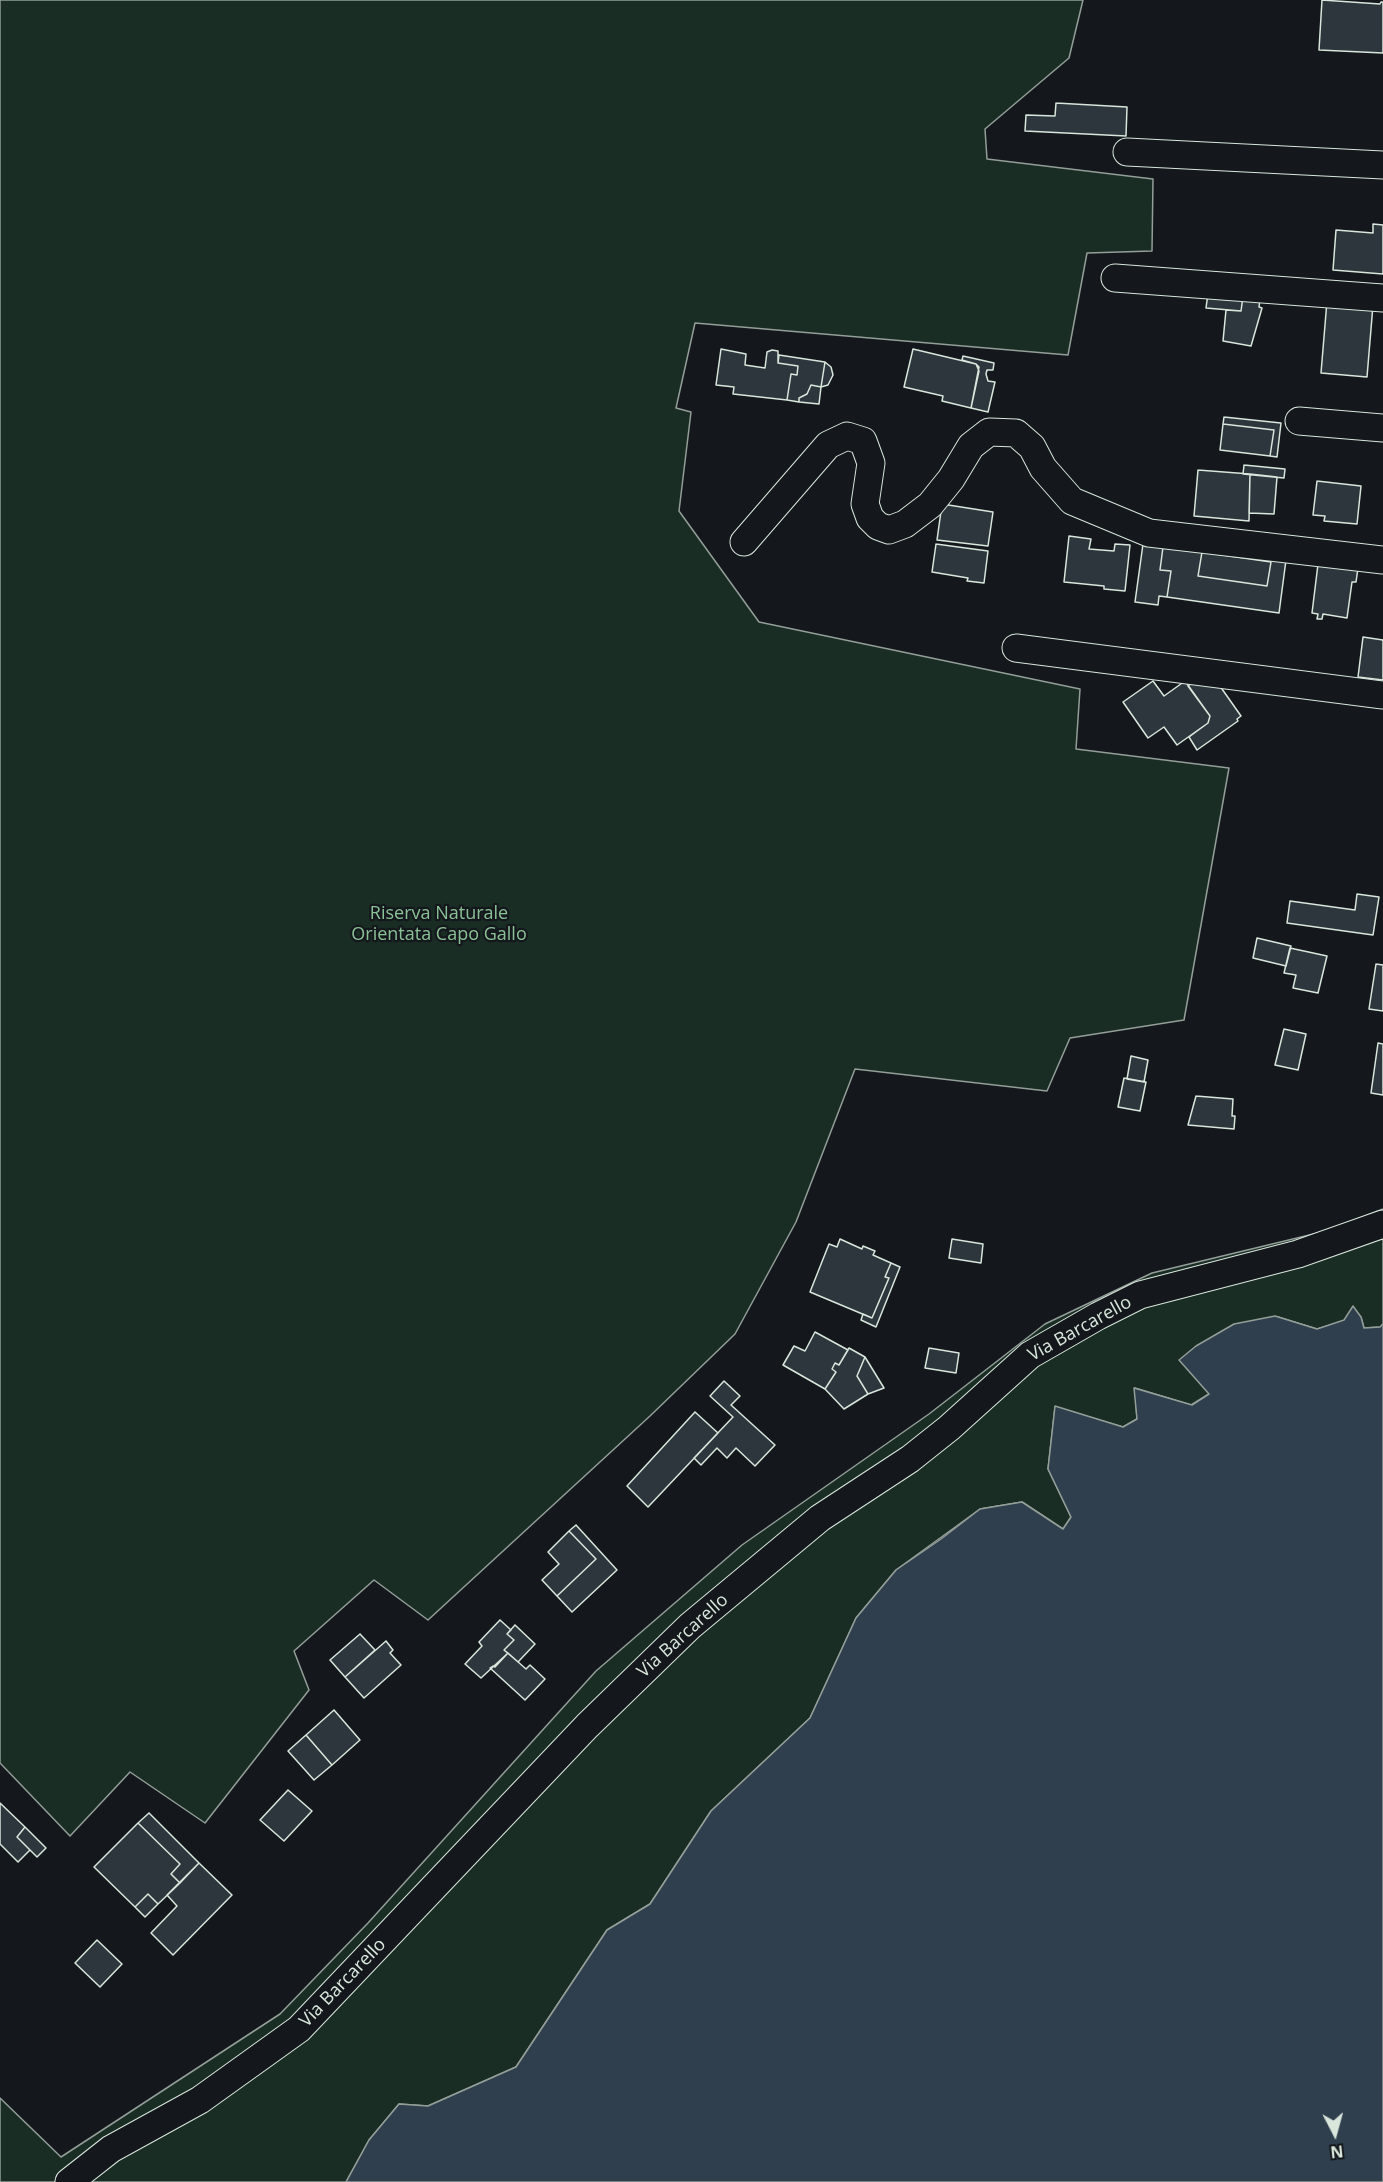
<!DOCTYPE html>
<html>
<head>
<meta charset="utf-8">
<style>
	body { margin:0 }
	#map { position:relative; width:1383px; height:2182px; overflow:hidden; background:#14181c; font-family:"Open Sans",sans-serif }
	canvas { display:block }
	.north { position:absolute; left:1305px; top:2104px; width:60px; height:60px; -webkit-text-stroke:4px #14181c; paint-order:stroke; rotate:174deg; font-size:16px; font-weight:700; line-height:24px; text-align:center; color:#d8e6dc }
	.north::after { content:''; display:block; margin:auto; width:21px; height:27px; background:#d8e6dc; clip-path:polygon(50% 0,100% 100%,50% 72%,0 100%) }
</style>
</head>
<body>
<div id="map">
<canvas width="1383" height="2182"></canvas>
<div class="north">N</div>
</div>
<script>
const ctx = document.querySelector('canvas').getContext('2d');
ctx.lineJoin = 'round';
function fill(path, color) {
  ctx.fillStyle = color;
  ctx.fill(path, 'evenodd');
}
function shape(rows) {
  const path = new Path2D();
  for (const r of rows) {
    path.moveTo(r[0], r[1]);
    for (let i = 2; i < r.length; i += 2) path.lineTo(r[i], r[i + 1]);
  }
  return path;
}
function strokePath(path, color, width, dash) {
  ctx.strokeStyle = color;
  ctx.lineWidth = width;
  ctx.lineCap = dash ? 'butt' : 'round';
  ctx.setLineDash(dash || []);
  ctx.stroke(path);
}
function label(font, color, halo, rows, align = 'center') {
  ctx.font = font + ' "Open Sans",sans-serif';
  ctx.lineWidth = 4.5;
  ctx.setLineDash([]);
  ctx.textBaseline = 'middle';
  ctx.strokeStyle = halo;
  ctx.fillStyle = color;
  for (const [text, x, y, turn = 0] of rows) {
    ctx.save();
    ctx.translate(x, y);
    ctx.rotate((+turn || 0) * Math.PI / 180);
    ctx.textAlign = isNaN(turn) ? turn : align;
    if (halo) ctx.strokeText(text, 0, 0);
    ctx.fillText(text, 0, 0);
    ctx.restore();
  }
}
const green = shape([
	[0,0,1083,0,1069,58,985,129,987,159,1153,179,1152,251,1087,253,1068,355,695,323,676,408,691,412,679,511,759,622,1080,689,1076,749,1229,768,1184,1020,1070,1038,1047,1091,855,1069,796,1222,735,1334,650,1416,428,1620,374,1580,294,1651,309,1690,205,1823,130,1772,70,1836,0,1763,0,0],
	[1383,1209,1383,1324,1381,1327,1364,1328,1361,1317,1317,1329,1278,1317,1209,1394,1191,1405,1135,1388,1137,1419,1123,1427,1055,1407,1048,1469,1071,1517,1063,1529,1022,1502,980,1509,896,1570,856,1618,810,1718,711,1811,650,1904,607,1930,516,2067,428,2106,399,2104,369,2140,346,2182,0,2182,0,2098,61,2157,280,2014,368,1923,596,1671,742,1545,929,1414,1045,1324,1152,1273,1326,1231,1383,1209]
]);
fill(green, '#1a2d24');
strokePath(green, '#939e99', 1.5);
const water = shape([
	[1353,1306,1361,1317,1364,1328,1380,1327,1383,1324,1383,2182,346,2182,369,2140,399,2104,428,2106,516,2067,607,1930,650,1904,711,1811,810,1718,856,1618,896,1570,941,1539,980,1509,1022,1502,1063,1529,1071,1517,1048,1469,1055,1406,1123,1427,1137,1419,1134,1388,1192,1405,1209,1394,1179,1360,1196,1346,1234,1324,1275,1316,1317,1329,1344,1320,1353,1306]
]);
fill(water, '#2f3f4d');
strokePath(water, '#939e99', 1.5);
const building = shape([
	[1322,0,1380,4,1381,2,1383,2,1383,53,1319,50,1322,0],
	[1056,103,1127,107,1126,136,1025,131,1026,115,1055,116,1056,103],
	[1373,224,1383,225,1383,274,1333,270,1336,230,1373,233,1373,224],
	[1209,286,1244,289,1241,311,1206,308,1209,286],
	[1244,289,1261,291,1259,307,1262,308,1251,346,1223,341,1226,310,1241,311,1244,289],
	[1327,301,1373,305,1367,377,1321,373,1327,301],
	[721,349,746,354,745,365,765,368,767,352,772,350,778,351,778,363,798,366,797,375,791,374,787,400,733,394,734,387,716,385,721,349],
	[913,349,976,364,979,371,971,408,942,401,943,396,904,387,913,349],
	[779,355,825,362,821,387,811,385,807,394,799,398,799,402,787,400,791,374,797,375,798,366,778,363,779,355],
	[963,356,994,363,993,370,987,370,986,374,988,381,995,382,988,412,971,408,979,367,976,364,962,360,963,356],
	[825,362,831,367,833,375,828,385,821,387,825,362],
	[811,385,821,387,819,404,799,402,799,398,807,394,811,385],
	[1224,417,1281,423,1277,457,1270,456,1274,430,1223,424,1224,417],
	[1223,424,1274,430,1270,456,1220,450,1223,424],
	[1244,465,1285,469,1284,478,1243,474,1244,465],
	[1198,470,1250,474,1249,521,1194,516,1198,470],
	[1250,474,1277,477,1274,514,1249,513,1250,474],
	[1317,481,1361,486,1357,524,1324,521,1325,516,1313,515,1317,481],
	[942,504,993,512,988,546,937,540,942,504],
	[1069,536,1091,539,1089,549,1114,551,1115,544,1130,545,1125,591,1104,589,1104,586,1064,582,1069,536],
	[936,544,988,551,984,583,967,581,968,578,932,572,936,544],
	[1143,544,1163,547,1160,570,1171,571,1167,597,1159,596,1158,605,1135,602,1143,544],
	[1163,547,1286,560,1279,613,1167,597,1171,571,1160,570,1163,547],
	[1202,552,1271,562,1267,586,1198,576,1202,552],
	[1202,552,1271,562,1267,586,1198,576,1202,552],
	[1319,556,1359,561,1356,582,1352,582,1347,618,1323,614,1322,619,1317,619,1318,614,1312,613,1319,556],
	[1363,637,1383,640,1383,680,1358,677,1363,637],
	[1205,674,1215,679,1241,716,1237,719,1238,721,1197,750,1189,737,1208,723,1210,716,1188,686,1205,674],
	[1153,681,1164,696,1185,681,1210,716,1208,723,1177,745,1164,727,1148,738,1123,702,1153,681],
	[1357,894,1379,897,1373,935,1287,923,1290,901,1355,910,1357,894],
	[1257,938,1291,946,1286,966,1253,958,1257,938],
	[1290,948,1327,956,1318,993,1293,988,1296,975,1284,973,1290,948],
	[1376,964,1383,965,1383,1011,1369,1009,1376,964],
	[1284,1029,1306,1034,1298,1070,1275,1065,1284,1029],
	[1378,1043,1383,1044,1383,1095,1371,1093,1378,1043],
	[1131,1056,1148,1060,1144,1082,1127,1079,1131,1056],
	[1124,1078,1146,1082,1140,1111,1118,1107,1124,1078],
	[1196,1096,1233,1099,1232,1116,1235,1116,1234,1129,1188,1125,1196,1096],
	[840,1239,862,1249,863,1246,875,1251,873,1255,891,1263,885,1277,889,1278,872,1318,810,1292,829,1244,837,1247,840,1239],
	[952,1239,983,1244,981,1263,949,1258,952,1239],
	[891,1263,900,1267,876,1327,861,1320,863,1314,872,1318,889,1278,885,1277,891,1263],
	[815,1332,848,1350,839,1365,835,1363,832,1369,836,1372,825,1389,783,1365,794,1346,805,1351,815,1332],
	[849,1348,865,1357,857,1376,868,1394,844,1409,825,1389,836,1372,832,1369,835,1363,839,1365,849,1348],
	[929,1348,959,1353,956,1373,925,1368,929,1348],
	[865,1357,884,1388,868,1394,857,1376,865,1357],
	[724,1381,740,1396,731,1405,775,1445,755,1466,736,1448,727,1458,717,1448,701,1465,694,1458,733,1417,710,1396,724,1381],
	[695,1412,718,1433,648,1507,627,1486,695,1412],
	[576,1525,617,1570,572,1612,557,1596,596,1559,569,1531,576,1525],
	[569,1531,596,1559,557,1596,542,1580,559,1564,548,1552,569,1531],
	[500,1620,511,1630,507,1634,514,1640,504,1650,508,1653,481,1678,465,1664,482,1646,479,1642,500,1620],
	[515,1625,535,1644,518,1662,504,1650,514,1640,507,1634,515,1625],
	[360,1634,375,1650,345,1677,330,1660,360,1634],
	[386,1641,393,1650,390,1653,401,1665,364,1698,345,1677,386,1641],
	[508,1653,526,1669,530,1665,545,1679,525,1700,490,1668,493,1666,495,1667,508,1653],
	[334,1710,360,1740,332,1765,306,1735,334,1710],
	[306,1735,332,1765,314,1780,288,1751,306,1735],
	[288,1790,312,1811,284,1841,260,1820,288,1790],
	[0,1803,25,1827,17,1837,30,1850,18,1862,0,1844,0,1803],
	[149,1813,199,1863,180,1883,171,1874,180,1864,138,1823,149,1813],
	[138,1823,180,1864,171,1874,180,1883,158,1904,148,1894,135,1907,94,1867,138,1823],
	[25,1827,46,1848,37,1857,17,1837,25,1827],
	[199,1863,232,1895,173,1955,151,1933,177,1906,167,1895,199,1863],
	[148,1894,158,1904,145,1917,135,1907,148,1894],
	[97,1940,122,1964,100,1987,75,1963,97,1940]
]);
fill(building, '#2c363c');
strokePath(building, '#d8e6dc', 1.5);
const minor = shape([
	[1127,152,1383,165],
	[1115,278,1383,298],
	[1299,421,1383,428],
	[744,542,828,445,847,436,863,441,871,463,865,504,870,518,878,526,889,530,905,524,930,505,951,479,971,446,989,432,1016,433,1032,447,1043,468,1072,501,1149,533,1383,560],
	[1016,648,1383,695],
	[69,2182,111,2149,200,2100,299,2029,587,1726,690,1626,820,1518,910,1459,949,1428,1030,1355,1098,1316,1140,1295,1298,1254,1383,1224]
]);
strokePath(minor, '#d8e6dc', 29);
strokePath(minor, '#14181c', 27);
label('18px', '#8ac095', '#14181c', [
	["Riserva Naturale",439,914],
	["Orientata Capo Gallo",439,935]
]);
label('18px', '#d8e6dc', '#14181c', [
	["Via Barcarello",1080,1329,-29],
	["Via Barcarello",683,1636,-42],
	["Via Barcarello",343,1983,-46]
]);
</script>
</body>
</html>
